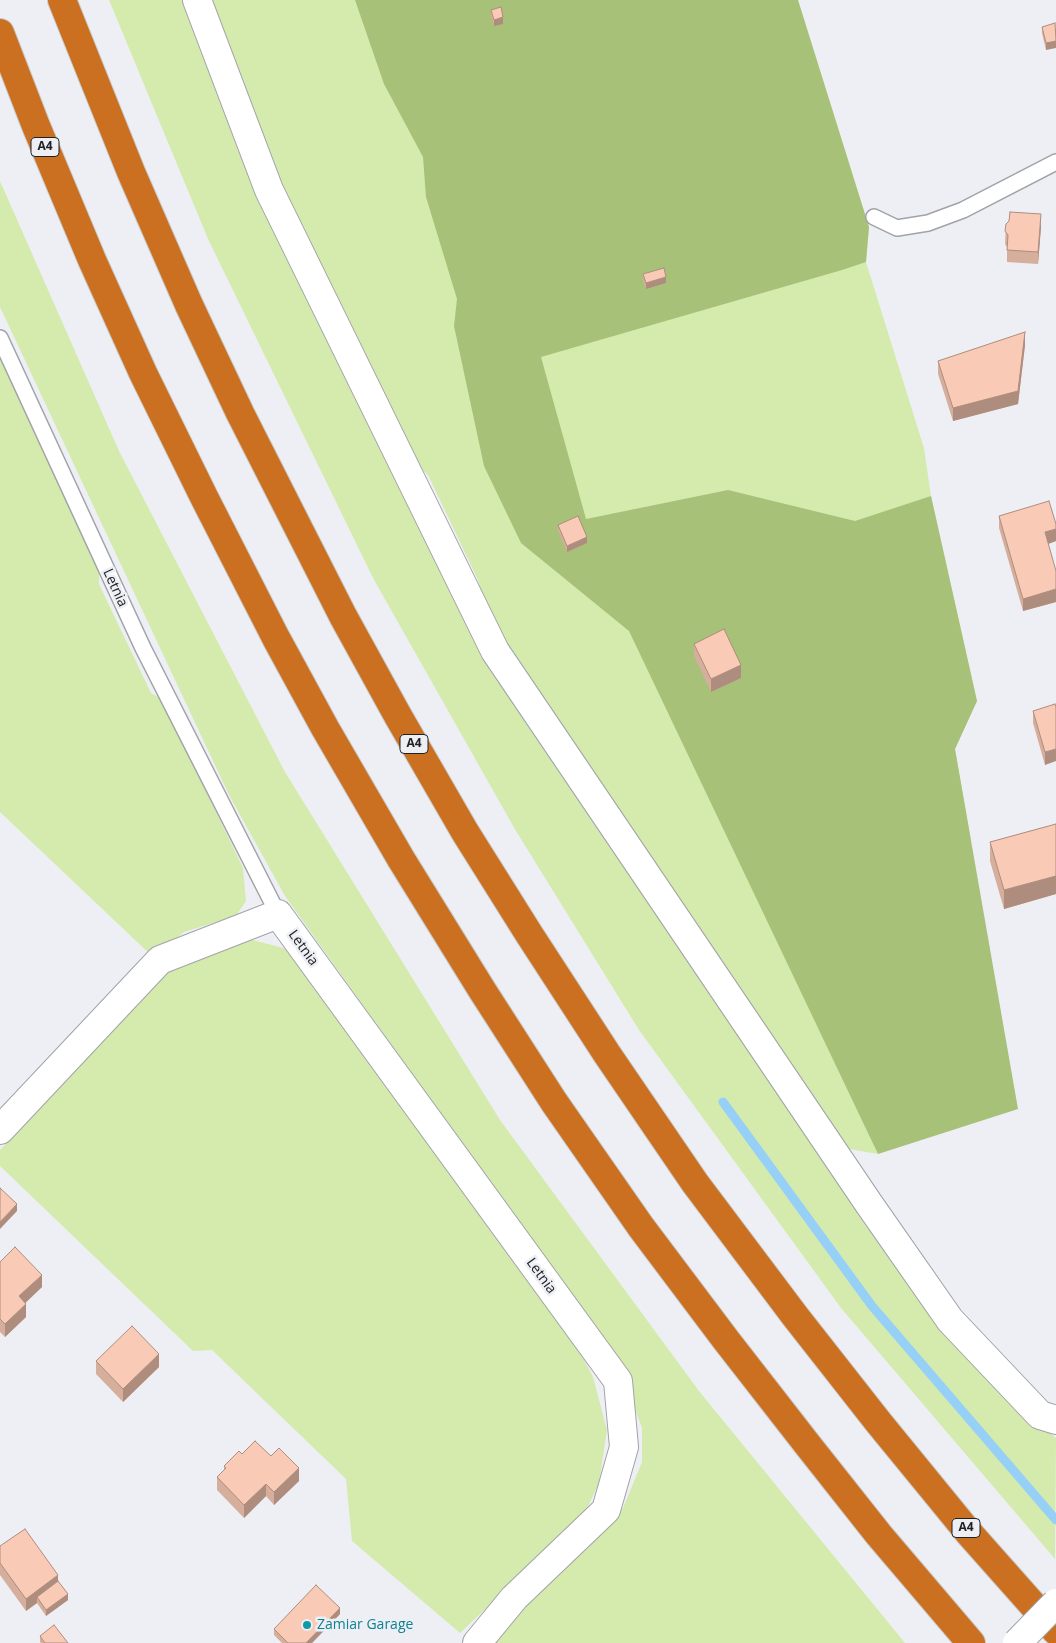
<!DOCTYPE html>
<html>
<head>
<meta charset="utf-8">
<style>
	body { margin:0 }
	canvas { display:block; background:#edeff5 }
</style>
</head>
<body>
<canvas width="1056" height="1643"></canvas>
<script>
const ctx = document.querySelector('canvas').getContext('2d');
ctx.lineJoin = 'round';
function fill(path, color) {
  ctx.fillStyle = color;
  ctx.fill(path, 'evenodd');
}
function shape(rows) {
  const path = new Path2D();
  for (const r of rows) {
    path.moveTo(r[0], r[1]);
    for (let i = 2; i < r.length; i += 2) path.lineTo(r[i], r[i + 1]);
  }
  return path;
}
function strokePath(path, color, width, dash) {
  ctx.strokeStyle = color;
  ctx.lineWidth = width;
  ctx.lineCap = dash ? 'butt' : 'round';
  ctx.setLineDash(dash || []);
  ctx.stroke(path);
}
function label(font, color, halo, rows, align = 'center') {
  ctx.font = font + ' "Open Sans",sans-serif';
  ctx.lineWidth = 5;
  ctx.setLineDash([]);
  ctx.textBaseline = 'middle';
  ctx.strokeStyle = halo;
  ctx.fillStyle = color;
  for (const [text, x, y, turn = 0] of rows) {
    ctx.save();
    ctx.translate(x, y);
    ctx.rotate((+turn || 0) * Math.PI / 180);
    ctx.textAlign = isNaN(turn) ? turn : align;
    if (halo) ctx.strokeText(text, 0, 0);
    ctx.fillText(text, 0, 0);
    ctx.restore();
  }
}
fill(shape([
	[109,0,185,0,489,659,847,1188,847,1197,867,1228,876,1236,911,1290,945,1334,1030,1417,1056,1438,1055,1559,841,1308,639,1030,516,831,373,578,208,239],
	[207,0,798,0,869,227,866,262,924,448,931,496,977,701,955,749,971,840,874,1146,878,1154,849,1149,490,627,478,580,428,475,411,459,277,187],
	[0,181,119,451,285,772,500,1120,699,1391,905,1643,491,1643,496,1636,623,1508,642,1462,642,1428,626,1385,560,1281,285,896,229,795,0,307],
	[0,354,99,566,99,584,151,693,162,699,243,868,246,901,236,916,184,932,153,957,0,812],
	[249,939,287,949,572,1336,593,1377,607,1430,599,1483,583,1517,460,1633,352,1541,346,1479,212,1350,193,1351,0,1166,0,1150,179,961]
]), '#d5ebad');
fill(shape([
	[355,0,798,0,869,227,866,262,842,270,541,357,586,519,728,490,855,521,931,496,977,701,955,749,1018,1109,878,1154,629,631,521,543,484,466,454,326,457,299,426,197,423,157,384,84]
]), '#a7c178');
strokePath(shape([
	[723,1102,872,1306,1056,1520]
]), '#97d0f7', 9);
const service = shape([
	[874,217,897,228,928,223,963,210,1056,162],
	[0,338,143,648,278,914]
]);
const minor = shape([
	[197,0,269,190,495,651,869,1204,950,1320,1040,1415,1056,1420],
	[0,1130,160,960,278,914,618,1381,624,1447,606,1510,514,1598,477,1643]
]);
const motorway = shape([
	[62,0,131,172,189,305,240,413,343,616,398,716,465,832,529,934,607,1054,695,1183,795,1316,879,1423,969,1533,1056,1631],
	[0,33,36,126,92,260,143,373,204,497,276,638,325,728,401,859,482,990,554,1102,641,1227,726,1340,807,1444,879,1535,971,1643]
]);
strokePath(service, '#a0a3a8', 18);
strokePath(minor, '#a0a3a8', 30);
strokePath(motorway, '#c9caca', 30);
strokePath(service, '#fff', 15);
strokePath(minor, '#fff', 28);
strokePath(motorway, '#ca7020', 28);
const tertiaryBridge = shape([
	[1017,1643,1056,1603]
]);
strokePath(tertiaryBridge, '#a0a3a8', 30, []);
strokePath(tertiaryBridge, '#fff', 28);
fill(shape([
	[491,10,503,24,494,26,491,16],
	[1056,25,1046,50,1042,33,1042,27],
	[1006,224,1041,227,1038,264,1007,262,1007,247,1005,244],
	[643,274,666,283,646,289,643,280],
	[1025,345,1018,404,953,421,938,374,938,361],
	[999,516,1056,524,1056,541,1048,544,1056,571,1056,602,1023,611,999,528],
	[558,525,587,543,567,552,558,531],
	[694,644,741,678,711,692,694,656],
	[1056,707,1045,765,1033,723,1033,711],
	[1056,824,1056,894,1004,909,990,861,990,842],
	[0,1262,42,1287,25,1303,26,1317,5,1337,0,1332],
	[96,1361,159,1367,123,1402,96,1374],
	[242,1454,271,1456,299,1481,274,1505,266,1496,244,1518,217,1490,217,1477,224,1470,224,1466],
	[0,1546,58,1581,68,1600,46,1616,37,1603,26,1611,0,1575],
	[340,1614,312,1643,282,1643,274,1635,274,1629],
	[40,1636,68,1643,41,1643,40,1642]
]), '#d6ae9c');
fill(shape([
	[503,17,503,24,494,26,494,20],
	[1056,41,1056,48,1046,50,1046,43],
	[1041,214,1041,227,1038,264,1038,252],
	[666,277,666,283,646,289,646,283],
	[1025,332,1025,345,1018,404,953,421,953,408],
	[1056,529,1056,541,1045,545,1045,532],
	[587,537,587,543,567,552,567,546],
	[1056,589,1056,602,1023,611,1023,599],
	[741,665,741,678,711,692,711,679],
	[1056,749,1056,761,1045,765,1045,752],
	[1056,876,1056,894,1004,909,1004,890],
	[17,1204,17,1211,0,1229,0,1222],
	[42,1275,42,1287,19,1309,19,1296],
	[26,1304,26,1317,5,1337,5,1324],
	[159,1354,159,1367,123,1402,123,1389],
	[299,1468,299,1481,274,1505,274,1492],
	[266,1484,266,1496,244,1518,244,1505],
	[58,1575,58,1588,37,1597,37,1603,26,1611,26,1599],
	[68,1594,68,1600,46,1616,46,1610],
	[340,1608,340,1614,312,1643,306,1643]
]), '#ae8d7f');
const building = shape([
	[501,7,503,17,494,20,491,10,501,7],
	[1055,23,1056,41,1046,43,1042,27,1055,23],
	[1010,212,1041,214,1038,252,1007,250,1008,235,1005,231,1006,224,1009,221,1010,212],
	[664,268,666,277,646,283,643,274,664,268],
	[1025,332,1018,391,953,408,938,361,1025,332],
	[1049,501,1056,524,1056,529,1045,532,1056,571,1056,589,1023,599,999,516,1049,501],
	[578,516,587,537,567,546,558,525,578,516],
	[724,629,741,665,711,679,694,644,724,629],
	[1055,704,1056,707,1056,749,1045,752,1033,711,1055,704],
	[1056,824,1056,876,1004,890,990,842,1056,824],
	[0,1188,17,1204,0,1222,0,1188],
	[15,1247,42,1275,19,1296,26,1304,5,1324,0,1319,0,1262,15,1247],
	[132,1326,159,1354,123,1389,96,1361,132,1326],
	[255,1441,271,1456,279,1448,299,1468,274,1492,266,1484,244,1505,217,1477,226,1468,224,1466,239,1451,242,1454,255,1441],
	[25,1529,58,1575,26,1599,0,1563,0,1546,25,1529],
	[58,1581,68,1594,46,1610,37,1597,58,1581],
	[316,1585,340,1608,306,1643,288,1643,274,1629,316,1585],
	[54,1625,68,1643,45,1643,40,1636,54,1625]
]);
fill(building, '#f9cab5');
strokePath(building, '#ae8d7f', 1);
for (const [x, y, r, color] of [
	[307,1625,5,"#0f9aa8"]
]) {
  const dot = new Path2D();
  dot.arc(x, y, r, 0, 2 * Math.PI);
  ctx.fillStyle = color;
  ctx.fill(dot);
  strokePath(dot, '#edeff5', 2);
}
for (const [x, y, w] of [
	[45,147,28],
	[414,744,28],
	[966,1528,28]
]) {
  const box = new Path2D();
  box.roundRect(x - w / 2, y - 9.5, w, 19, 4);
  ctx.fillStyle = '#edeff5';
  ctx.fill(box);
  strokePath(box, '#202123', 1);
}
label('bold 12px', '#202123', null, [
	["A4",45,147],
	["A4",414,744],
	["A4",966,1528]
]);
label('14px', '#202123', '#edeff5', [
	["Letnia",115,588,65],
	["Letnia",303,948,54],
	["Letnia",541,1276,54]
]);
label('14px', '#0d838f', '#edeff5', [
	["Zamiar Garage",317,1625]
], 'left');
</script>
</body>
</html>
